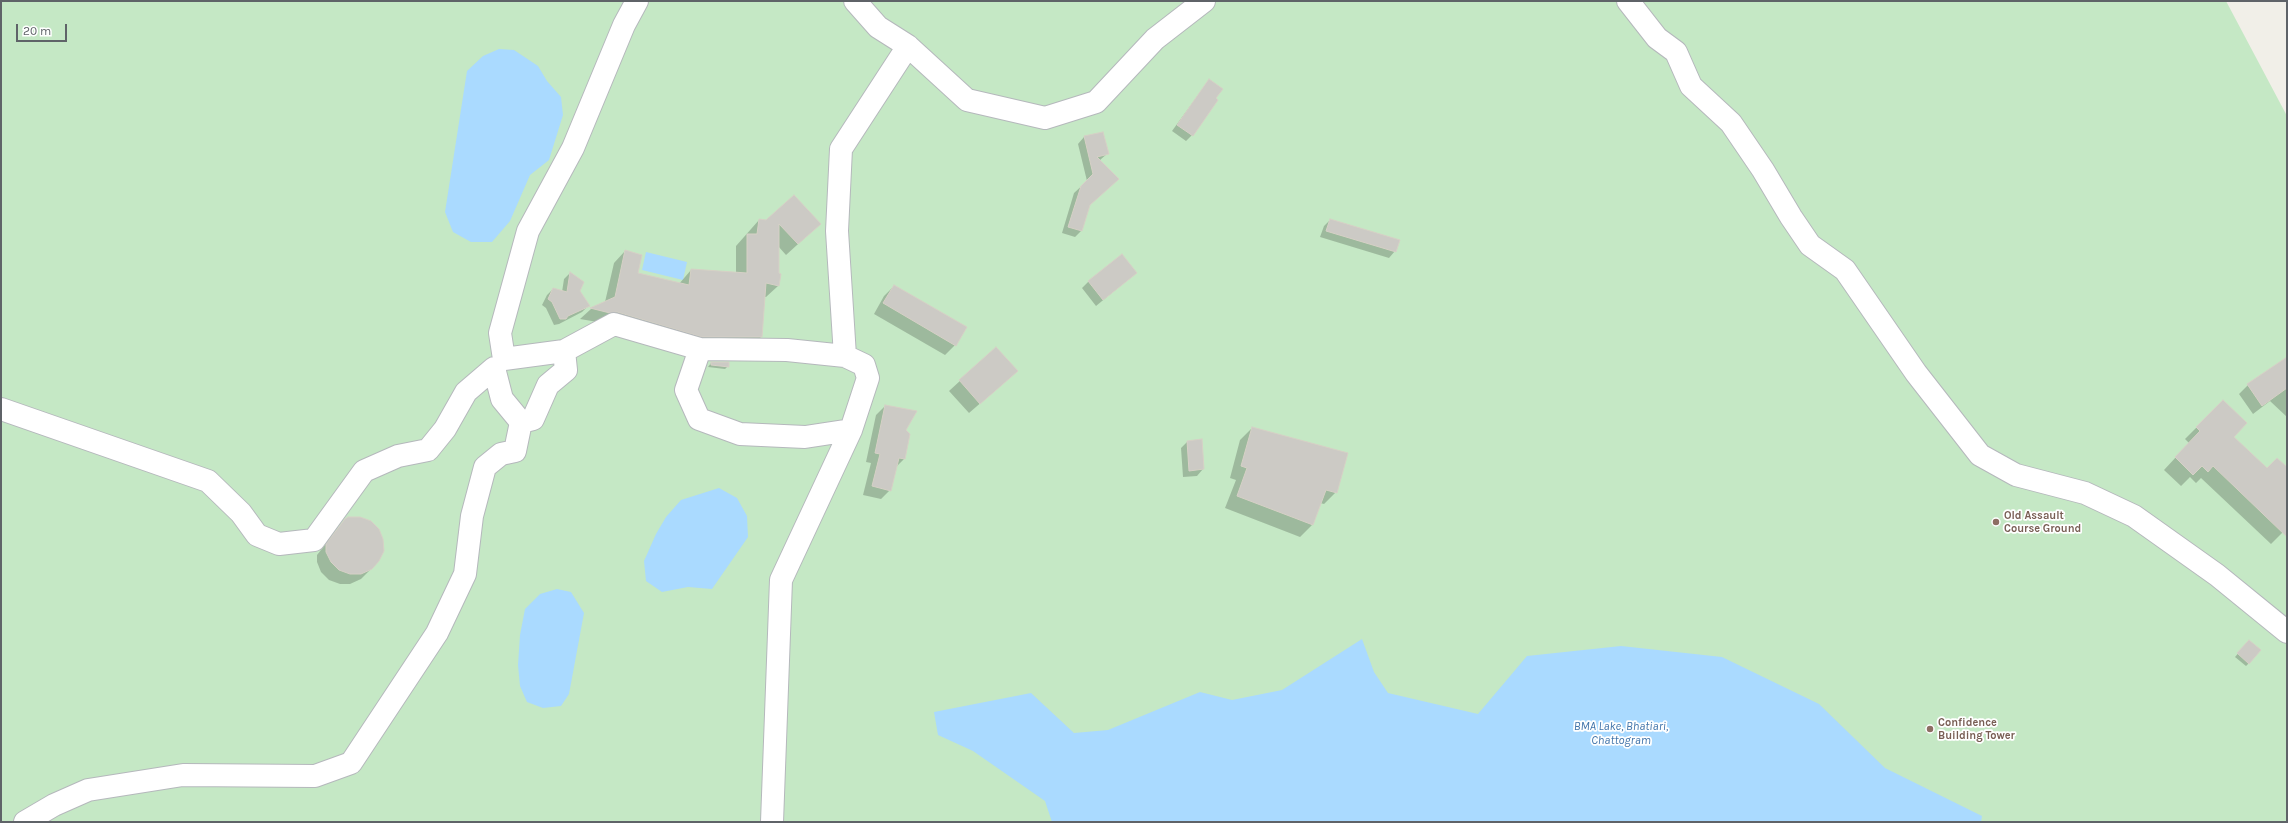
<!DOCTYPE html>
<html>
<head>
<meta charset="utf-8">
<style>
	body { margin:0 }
	#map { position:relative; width:2288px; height:823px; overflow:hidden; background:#f1efe8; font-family:Karla,sans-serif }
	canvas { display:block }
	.frame { position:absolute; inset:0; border:2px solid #5f6368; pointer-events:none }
	.scale { position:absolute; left:16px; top:24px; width:51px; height:18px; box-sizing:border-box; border:2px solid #5f6368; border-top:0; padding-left:5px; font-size:12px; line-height:14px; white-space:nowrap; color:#5f6368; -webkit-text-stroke:3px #fff; paint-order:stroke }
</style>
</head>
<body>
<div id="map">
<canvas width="2288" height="823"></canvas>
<div class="frame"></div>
<div class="scale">20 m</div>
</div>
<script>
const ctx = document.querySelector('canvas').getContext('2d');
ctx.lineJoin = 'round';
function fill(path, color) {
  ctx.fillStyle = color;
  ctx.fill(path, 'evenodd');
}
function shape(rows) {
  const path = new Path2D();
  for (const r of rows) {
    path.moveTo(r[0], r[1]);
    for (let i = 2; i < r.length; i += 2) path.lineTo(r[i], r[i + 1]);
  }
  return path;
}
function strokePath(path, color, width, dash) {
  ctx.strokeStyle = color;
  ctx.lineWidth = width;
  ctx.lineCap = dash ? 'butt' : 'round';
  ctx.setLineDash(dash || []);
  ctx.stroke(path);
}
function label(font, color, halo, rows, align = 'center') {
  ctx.font = font + ' Karla,sans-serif';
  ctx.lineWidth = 3.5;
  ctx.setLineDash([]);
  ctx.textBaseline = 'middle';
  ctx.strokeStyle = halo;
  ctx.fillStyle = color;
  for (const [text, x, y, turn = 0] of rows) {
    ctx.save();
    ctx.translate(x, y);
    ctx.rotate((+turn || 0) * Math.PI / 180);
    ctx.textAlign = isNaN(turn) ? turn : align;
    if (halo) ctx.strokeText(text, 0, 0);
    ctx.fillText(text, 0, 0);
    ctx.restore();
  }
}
fill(shape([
	[1,1,2226,1,2287,116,2287,822,1,822]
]), '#c5e8c5');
fill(shape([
	[499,49,514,50,538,66,547,81,561,97,563,115,549,160,530,175,510,221,492,242,471,242,453,232,445,212,467,71,483,56],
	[646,252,687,262,683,280,642,270],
	[719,488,737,498,747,516,748,537,712,589,688,587,662,592,646,581,644,561,656,534,666,517,681,500],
	[557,589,571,592,584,613,569,694,561,706,543,708,527,702,520,686,518,665,520,635,525,609,540,594],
	[1362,639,1374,672,1388,693,1478,714,1527,656,1621,646,1722,657,1819,704,1885,768,1982,816,1981,822,1052,822,1045,801,973,751,938,735,934,712,1031,693,1074,733,1108,730,1200,692,1232,700,1282,690]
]), '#aadaff');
fill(shape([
	[1209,80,1192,135,1186,141,1172,131],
	[1084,137,1108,153,1100,160,1081,231,1075,237,1062,233,1074,193,1087,181,1078,144],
	[794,196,808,235,786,255,778,246,778,274,780,274,778,286,766,297,764,297,761,337,749,348,580,319,591,309,605,302,614,263,625,251,637,274,679,284,691,270,736,273,736,246,759,220,766,221],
	[1330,220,1395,251,1389,258,1320,237,1324,226],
	[570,273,588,306,582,312,559,324,554,325,546,308,542,305,547,295,553,289,562,292,564,279],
	[1136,273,1096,306,1082,288,1089,281],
	[894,286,955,345,945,355,874,314,884,296],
	[996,348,1006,381,969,413,949,391],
	[2287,358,2287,417,2270,401,2253,414,2239,394,2248,385],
	[711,363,728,366,725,369,708,367],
	[2223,401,2233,437,2267,469,2287,469,2287,528,2271,544,2201,478,2196,483,2190,477,2181,486,2164,470,2189,443,2185,439],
	[885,406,909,434,904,459,895,468,890,490,881,499,863,495,871,463,866,462,876,415],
	[1252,428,1336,492,1324,504,1320,503,1312,525,1300,537,1225,508,1236,480,1230,478,1240,440],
	[1187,442,1203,469,1197,476,1183,477,1181,448],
	[345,520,379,561,361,579,350,584,340,584,329,580,321,572,317,562,317,555],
	[2249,641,2249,663,2246,666,2235,657]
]), '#0003');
const building = shape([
	[1209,79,1223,89,1216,98,1218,100,1193,136,1177,125,1209,79],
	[1103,132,1109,154,1097,157,1119,179,1090,205,1082,231,1068,227,1081,186,1093,174,1084,136,1103,132],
	[794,195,821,224,798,244,779,224,779,273,781,274,779,286,766,283,762,337,702,337,617,312,610,313,590,308,615,297,625,250,642,255,638,273,689,285,691,269,747,273,747,234,757,234,759,219,766,220,794,195],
	[1330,219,1400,240,1396,252,1326,231,1330,219],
	[1122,254,1137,273,1103,300,1088,281,1122,254],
	[570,272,584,282,580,291,590,306,568,316,566,319,560,319,552,302,548,299,553,288,567,292,570,272],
	[894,285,967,327,956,346,883,303,894,285],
	[996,347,1018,371,980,404,959,380,996,347],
	[2287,357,2287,388,2262,406,2247,384,2287,357],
	[711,362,729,362,729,367,711,365,711,362],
	[2223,400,2247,423,2234,437,2267,468,2277,458,2287,467,2287,537,2213,466,2208,472,2202,466,2193,475,2175,457,2200,431,2196,427,2223,400],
	[885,405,917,411,906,430,910,434,905,459,899,458,891,491,872,486,880,454,875,453,885,405],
	[1252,427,1348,453,1337,493,1326,490,1313,525,1237,496,1247,468,1241,466,1252,427],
	[1202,439,1204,469,1189,471,1187,441,1202,439],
	[348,517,360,517,371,521,379,529,383,539,384,551,379,561,372,569,361,574,350,574,339,570,331,562,326,552,326,544,345,519,348,517],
	[2249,640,2261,650,2249,664,2237,653,2249,640]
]);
fill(building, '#cccac5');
strokePath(building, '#d6d1c6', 1);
const minor = shape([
	[637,1,624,25,573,148,528,231,500,333,504,359,564,351,614,324,700,349,787,350,845,356,864,365,868,378,851,430,781,580,772,822],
	[1628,1,1657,38,1676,52,1691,86,1731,123,1763,170,1791,217,1810,245,1845,270,1916,373,1980,455,2016,475,2085,493,2134,516,2217,575,2287,632],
	[908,46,967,100,1045,118,1096,102,1155,39,1204,1],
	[700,349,686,390,699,419,740,434,805,437,851,430],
	[845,356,837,231,841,149,908,46,878,27,855,1],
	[1,409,208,481,241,513,257,535,279,544,314,540,364,471,398,456,428,450,445,429,466,392,494,368,502,399,521,422],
	[25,822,54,805,88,790,183,775,315,776,351,763,437,633,465,574,472,516,485,467,501,454,515,451,521,422,533,419,548,385,566,370,564,351]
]);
strokePath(minor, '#b5b8bc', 24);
strokePath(minor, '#fff', 22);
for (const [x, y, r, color] of [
	[1996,522,4,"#8d6e63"],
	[1930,729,4,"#8d6e63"]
]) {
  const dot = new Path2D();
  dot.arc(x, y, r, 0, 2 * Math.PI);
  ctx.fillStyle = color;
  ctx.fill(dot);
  strokePath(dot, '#fff', 1.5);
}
label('bold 11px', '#785e54', '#fff', [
	["Old Assault",2004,516],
	["Course Ground",2004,529],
	["Confidence",1938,723],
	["Building Tower",1938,736]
], 'left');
label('italic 12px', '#4174aa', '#fff', [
	["BMA Lake, Bhatiari,",1621,727],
	["Chattogram",1621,741]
]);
</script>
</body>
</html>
